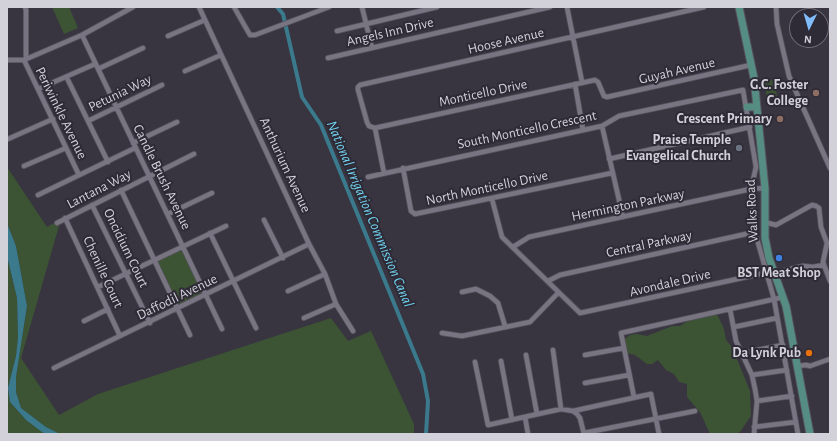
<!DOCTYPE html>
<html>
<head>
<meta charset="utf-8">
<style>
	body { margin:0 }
	#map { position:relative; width:837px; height:441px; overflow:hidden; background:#383541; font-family:"Alegreya Sans",sans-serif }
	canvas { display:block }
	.frame { position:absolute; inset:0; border:8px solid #d2d0d8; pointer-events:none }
	.north { position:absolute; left:789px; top:8px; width:40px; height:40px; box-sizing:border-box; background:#2e2a36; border:1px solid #706c77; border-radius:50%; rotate:185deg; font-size:11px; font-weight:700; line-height:16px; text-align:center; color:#d2d0d8 }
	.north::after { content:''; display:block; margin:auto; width:14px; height:18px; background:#81bcfa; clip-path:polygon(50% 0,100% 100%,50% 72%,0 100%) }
</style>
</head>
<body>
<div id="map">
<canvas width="837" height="441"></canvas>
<div class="frame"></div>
<div class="north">N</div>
</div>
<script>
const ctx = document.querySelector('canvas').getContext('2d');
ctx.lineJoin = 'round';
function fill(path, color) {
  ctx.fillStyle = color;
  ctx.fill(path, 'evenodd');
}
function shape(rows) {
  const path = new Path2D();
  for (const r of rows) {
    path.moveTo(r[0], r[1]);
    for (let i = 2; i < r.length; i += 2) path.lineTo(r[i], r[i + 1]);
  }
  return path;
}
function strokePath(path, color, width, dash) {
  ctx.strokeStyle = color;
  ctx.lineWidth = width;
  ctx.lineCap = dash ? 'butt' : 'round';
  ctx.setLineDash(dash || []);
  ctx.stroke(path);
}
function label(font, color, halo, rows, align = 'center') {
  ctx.font = font + ' "Alegreya Sans",sans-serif';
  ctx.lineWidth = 4;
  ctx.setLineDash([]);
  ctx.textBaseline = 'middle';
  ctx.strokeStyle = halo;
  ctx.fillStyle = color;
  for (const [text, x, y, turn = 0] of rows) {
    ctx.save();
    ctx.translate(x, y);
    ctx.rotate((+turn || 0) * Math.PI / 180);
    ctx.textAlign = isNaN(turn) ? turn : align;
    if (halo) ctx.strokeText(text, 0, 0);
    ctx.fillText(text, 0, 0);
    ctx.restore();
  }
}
fill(shape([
	[52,7,69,7,78,28,64,34],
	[775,80,777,98,767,99,764,81],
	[7,167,47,227,61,219,21,358,59,415,98,394,331,318,348,341,371,331,414,424,414,434,60,434,46,427,21,408,16,392,16,377,27,306,16,246,7,223],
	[182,249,205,296,179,309,157,261],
	[7,256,17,298,18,337,16,356,8,388,10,402,26,420,46,434,7,434],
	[713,313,718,316,724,329,726,340,732,347,750,391,751,416,740,432,734,434,710,434,700,412,687,397,687,384,679,382,674,374,666,370,658,360,652,364,647,364,635,355,623,352,625,339,630,335,637,334,647,336,672,326,680,326,692,318]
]), '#3c5434');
fill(shape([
	[7,223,16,246,27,306,16,377,16,392,21,408,46,427,60,434,46,434,42,432,26,420,10,402,8,388,16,356,18,337,17,298,7,256]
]), '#3a7a8c');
strokePath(shape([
	[277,7,283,14,302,97,321,125,423,374,428,401,426,434]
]), '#3a7a8c', 4);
const minor = shape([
	[25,7,26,10,26,59],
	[199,7,309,244,325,274,336,304,353,331],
	[234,7,250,35,255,35,329,7],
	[362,7,372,48],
	[567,7,582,82],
	[776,7,777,24,789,76,830,168],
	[337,31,437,7],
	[82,35,222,329],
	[168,36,205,20],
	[328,58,550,7],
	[7,60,24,60,82,35,133,7],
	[24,60,79,175],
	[98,69,143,48],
	[185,71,221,55],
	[67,78,108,162],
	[575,84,583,130],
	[38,89,95,64],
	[88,121,162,85],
	[602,126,623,217],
	[375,128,369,126,367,122,358,90,358,87,360,85,704,7],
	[375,128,595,80,598,82,604,96,607,97,751,65],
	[375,128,384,173],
	[8,139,53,119],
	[133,143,177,122],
	[609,159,750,127],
	[24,166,66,148],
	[403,168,411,211,415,214,612,173],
	[368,177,602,126,619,116,743,90,756,167,751,189,755,232,774,299,798,434],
	[121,190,190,335],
	[38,195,135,148],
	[492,199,502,237,580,313,765,273],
	[92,205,150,323],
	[168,214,212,193],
	[65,218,120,336],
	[264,220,283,258],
	[764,222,776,225,812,205,816,206,819,208,821,227,827,243,823,262,824,265],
	[57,223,194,154],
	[210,233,256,328],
	[513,247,529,237,751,189,765,188],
	[774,273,803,266,813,267,824,265,830,281],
	[548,281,560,275,755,232],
	[98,287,226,226],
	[288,291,325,274],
	[462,292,476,289,490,296,498,303,505,326],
	[730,309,736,341,752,375,755,389,757,401,754,434],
	[304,318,336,304],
	[84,321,108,309],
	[734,327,777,318],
	[442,333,462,336,530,322,558,293],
	[553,350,561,409],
	[742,353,783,345],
	[526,355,537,414],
	[585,355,624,348],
	[501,361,512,420],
	[475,362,488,425,561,409,573,411,577,414,580,418,584,434],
	[797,366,806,365,810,366,830,359],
	[54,368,309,244],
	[752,375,787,370],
	[585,383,629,375],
	[634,397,621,333,784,297],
	[757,401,792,396],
	[573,411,651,394,659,434],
	[525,417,528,434],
	[754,427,796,422],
	[584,433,695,411]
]);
const primary = shape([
	[739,7,754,78,765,188,765,238,769,258,786,306,810,434],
	[747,107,757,107]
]);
strokePath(minor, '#55525c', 6);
strokePath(primary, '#55525c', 9);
strokePath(minor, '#787482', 4.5);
strokePath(primary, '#558d83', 7);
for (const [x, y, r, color] of [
	[816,93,4,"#8d6e63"],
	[780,119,4,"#8d6e63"],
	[739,148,4,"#6b7280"],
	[779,258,4,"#3f7fe0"],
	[809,353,4,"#e8710a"]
]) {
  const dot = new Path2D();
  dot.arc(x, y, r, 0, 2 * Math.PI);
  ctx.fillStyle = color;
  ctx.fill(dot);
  strokePath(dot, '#2e2a36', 1.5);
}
label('14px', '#d2d0d8', '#2e2a36', [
	["Angels Inn Drive",390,32,-13],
	["Hoose Avenue",506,41,-13],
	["Guyah Avenue",677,71,-13],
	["Petunia Way",120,93,-26],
	["Monticello Drive",483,93,-12],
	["Periwinkle Avenue",61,113,64],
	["South Monticello Crescent",527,130,-12],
	["Anthurium Avenue",285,165,65],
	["Candle Brush Avenue",162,177,64],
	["North Monticello Drive",487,188,-12],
	["Lantana Way",99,189,-27],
	["Hermington Parkway",628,205,-12],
	["Walks Road",752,211,-93],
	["Central Parkway",649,244,-12],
	["Oncidium Court",126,248,64],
	["Chenille Court",103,272,65],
	["Avondale Drive",670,283,-13],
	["Daffodil Avenue",177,297,-26]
]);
label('bold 14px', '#d2d0d8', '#2e2a36', [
	["G.C. Foster",808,85],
	["College",808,101],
	["Crescent Primary",772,119],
	["Praise Temple",731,140],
	["Evangelical Church",731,156],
	["BST Meat Shop",779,273,"center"],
	["Da Lynk Pub",801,353]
], 'right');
label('italic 15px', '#70d3f0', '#2e2a36', [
	["National Irrigation Commission Canal",370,214,67]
]);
</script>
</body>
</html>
